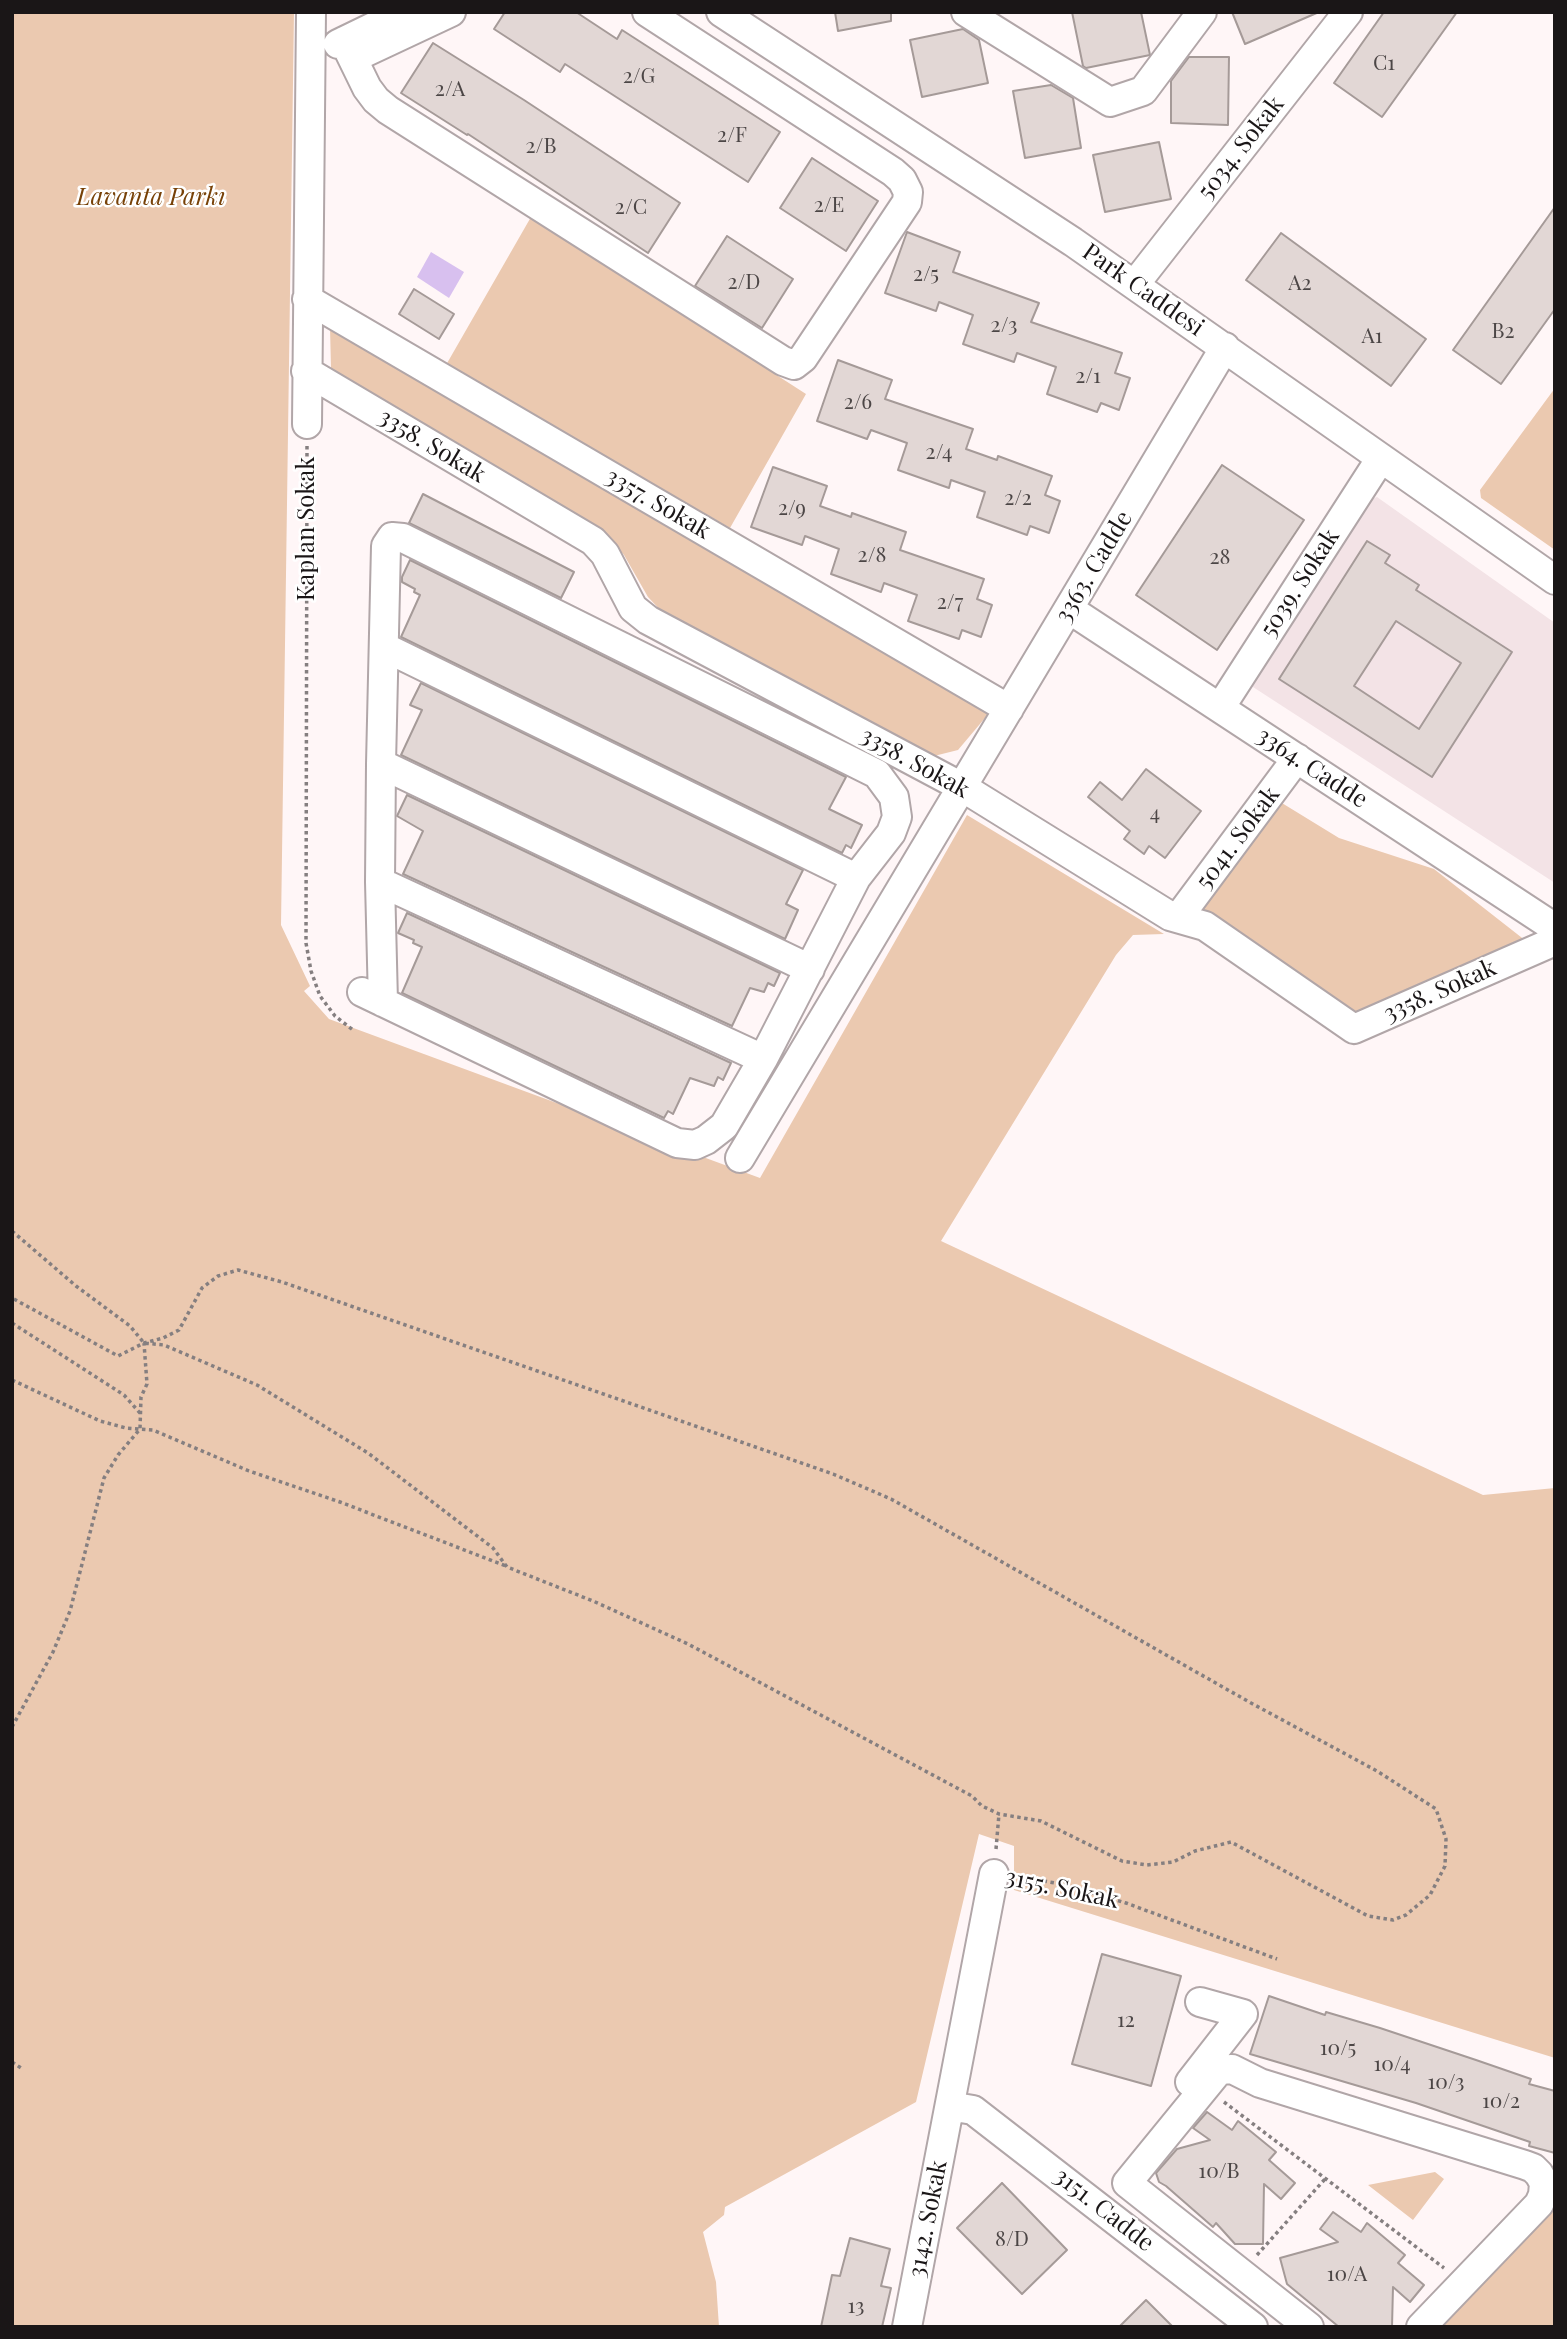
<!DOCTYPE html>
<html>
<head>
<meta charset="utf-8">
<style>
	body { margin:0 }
	#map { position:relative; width:1567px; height:2339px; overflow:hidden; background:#fff6f7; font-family:"Playfair Display",serif }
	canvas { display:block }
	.frame { position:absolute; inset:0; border:14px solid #1a1617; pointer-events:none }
</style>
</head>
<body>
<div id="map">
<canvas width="1567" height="2339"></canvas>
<div class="frame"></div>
</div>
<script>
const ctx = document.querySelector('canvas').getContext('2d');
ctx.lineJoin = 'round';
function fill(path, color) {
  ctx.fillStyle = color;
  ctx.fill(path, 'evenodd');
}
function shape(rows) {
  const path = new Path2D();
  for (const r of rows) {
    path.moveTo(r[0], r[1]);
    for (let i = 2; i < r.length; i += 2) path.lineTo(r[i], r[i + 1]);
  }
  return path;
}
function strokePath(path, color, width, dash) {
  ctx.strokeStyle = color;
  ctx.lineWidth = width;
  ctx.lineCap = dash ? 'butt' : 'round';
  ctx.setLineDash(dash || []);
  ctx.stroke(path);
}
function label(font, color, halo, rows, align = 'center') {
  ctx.font = font + ' "Playfair Display",serif';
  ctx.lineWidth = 5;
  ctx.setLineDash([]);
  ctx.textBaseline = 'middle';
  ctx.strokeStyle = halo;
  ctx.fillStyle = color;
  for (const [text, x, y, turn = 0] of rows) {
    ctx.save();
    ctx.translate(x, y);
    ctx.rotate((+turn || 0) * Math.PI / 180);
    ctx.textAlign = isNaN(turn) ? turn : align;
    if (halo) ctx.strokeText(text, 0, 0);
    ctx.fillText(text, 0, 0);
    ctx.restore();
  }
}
fill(shape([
	[1377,497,1555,623,1555,883,1253,687,1254,674,1363,503]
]), '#f3e3e6');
fill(shape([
	[12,12,294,12,281,925,310,986,304,991,329,1019,760,1178,967,815,1164,934,1133,935,1116,955,941,1241,1483,1495,1555,1488,1555,2058,1014,1890,1014,1846,979,1834,916,2102,725,2207,724,2215,703,2232,716,2282,719,2327,12,2327],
	[531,217,806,394,730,528,446,365],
	[330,327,992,706,985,718,958,750,926,758,664,614,648,597,624,555,610,540,331,368],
	[1555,388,1555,550,1481,498,1480,490],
	[1277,800,1339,838,1434,869,1526,941,1352,1016,1195,907],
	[1435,2172,1444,2179,1413,2220,1368,2185],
	[1555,2195,1555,2327,1433,2327]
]), '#ebc9b0');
fill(shape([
	[431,252,464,272,449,298,417,277]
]), '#d8c0ef');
const building = shape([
	[505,12,576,12,617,39,622,30,780,132,748,182,565,64,560,72,494,29,505,12],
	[835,12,891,12,891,21,838,31,835,12],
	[1072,12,1141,12,1150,55,1086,68,1083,66,1072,12],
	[1232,12,1319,12,1245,44,1232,12],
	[1384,12,1457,12,1382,117,1334,83,1384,12],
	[963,29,979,40,988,83,922,97,910,40,963,29],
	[433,43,524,100,680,203,648,253,468,134,467,135,401,93,433,43],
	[1189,57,1229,57,1228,125,1171,123,1171,81,1189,57],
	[1051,85,1073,98,1081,148,1025,158,1013,91,1051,85],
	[1159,142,1171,199,1105,212,1093,155,1159,142],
	[812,158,878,201,846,251,780,208,812,158],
	[1555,207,1555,309,1501,384,1453,350,1555,207],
	[907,232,960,252,953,272,1039,303,1031,322,1122,353,1115,373,1130,378,1119,410,1101,403,1097,412,1047,394,1056,367,1017,353,1014,362,963,344,973,315,939,302,936,311,885,293,907,232],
	[1281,233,1426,339,1391,386,1246,280,1281,233],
	[727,236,793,279,762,328,695,286,727,236],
	[414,289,454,314,439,339,399,314,414,289],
	[838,360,892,380,885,399,973,429,966,449,997,460,998,456,1052,476,1045,495,1060,501,1049,533,1030,526,1027,535,977,517,985,492,951,480,949,488,898,470,907,443,871,430,867,439,817,421,838,360],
	[1222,465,1304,520,1217,650,1136,595,1222,465],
	[773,467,827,486,820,506,851,517,852,513,906,532,900,550,984,579,977,599,992,605,981,637,962,630,959,639,908,621,917,595,884,583,881,592,831,574,839,549,805,536,802,545,751,527,773,467],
	[423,494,574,572,561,598,409,523,423,494],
	[1367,541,1390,555,1385,563,1419,585,1416,590,1512,652,1432,777,1279,679,1367,541],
	[1396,621,1461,663,1419,729,1354,686,1396,621],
	[410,560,846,777,829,809,862,825,851,848,846,845,842,853,401,637,420,595,414,592,415,589,402,582,402,577,410,560],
	[421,683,803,870,786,904,798,910,785,939,401,755,422,710,410,705,421,683],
	[1146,769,1201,811,1165,858,1149,846,1144,854,1124,839,1130,831,1088,797,1100,782,1122,800,1146,769],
	[407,795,780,973,774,986,768,983,764,992,750,988,732,1026,403,874,423,831,397,816,407,795],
	[407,913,731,1063,723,1080,718,1077,714,1086,690,1078,673,1114,668,1111,664,1118,402,993,422,947,413,943,414,940,398,933,407,913],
	[1102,1954,1181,1976,1151,2086,1072,2064,1102,1954],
	[1269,1996,1325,2015,1326,2012,1380,2028,1476,2060,1531,2079,1529,2084,1555,2091,1555,2153,1529,2146,1530,2142,1416,2103,1250,2054,1269,1996],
	[1207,2112,1232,2130,1238,2121,1276,2152,1269,2160,1295,2183,1281,2199,1264,2184,1263,2244,1235,2244,1216,2223,1213,2227,1166,2186,1159,2182,1156,2173,1177,2149,1210,2140,1193,2128,1207,2112],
	[1002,2183,1067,2250,1022,2294,957,2228,1002,2183],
	[1333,2212,1361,2232,1367,2223,1405,2255,1398,2263,1424,2285,1410,2302,1393,2287,1392,2327,1339,2327,1287,2284,1280,2258,1338,2242,1320,2229,1333,2212],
	[850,2238,890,2249,881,2286,891,2288,882,2327,821,2327,832,2275,840,2276,850,2238],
	[1146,2300,1173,2327,1119,2327,1146,2300]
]);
fill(building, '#e2d7d5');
strokePath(building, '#a59a98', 2);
const minor = shape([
	[721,12,1073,242,1555,580],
	[966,12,1110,102,1143,91,1202,12],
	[344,41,367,88,376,100,388,110,783,361,794,365,803,358,907,202,908,192,902,180,893,172,647,12],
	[338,44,404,12],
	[353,58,451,12],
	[1135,284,1348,12],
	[307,299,1009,709],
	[306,371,593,541,605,554,633,608,648,620,962,787,1170,916,1205,926,1354,1029,1555,941],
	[307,424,311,12],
	[1069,609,1555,928],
	[384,647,856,878],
	[1220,708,1381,458],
	[381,764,810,969],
	[380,882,763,1059],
	[1178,918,1297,758],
	[362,992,677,1143,695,1145,706,1140,724,1126,763,1059,856,878,891,833,897,817,894,797,877,774,403,538,392,537,386,546,381,764,380,882,383,1002],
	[740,1158,1225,347],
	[1190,2082,1243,2014,1200,2002],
	[949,2111,961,2108,973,2110,1253,2327],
	[907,2327,994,1874],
	[1309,2327,1127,2183,1216,2074,1221,2070,1232,2069,1260,2083,1525,2165,1533,2168,1539,2174,1544,2183,1543,2195,1539,2204,1421,2327]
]);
strokePath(minor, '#b1a6a8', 32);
strokePath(shape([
	[307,446,306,943,311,971,320,996,335,1016,353,1030],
	[12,1231,76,1286,130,1326,144,1343,164,1345,257,1385,368,1453,493,1548,507,1567,593,1601,688,1644,972,1796,982,1806,999,1814,1041,1821,1122,1861,1147,1865,1173,1862,1195,1851,1231,1842,1368,1916,1393,1920,1406,1915,1430,1895,1445,1866,1446,1839,1436,1809,1377,1771,1251,1703,891,1499,833,1474,282,1282,238,1270,218,1276,202,1288,179,1330,163,1338,144,1343,118,1356,12,1298],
	[12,1323,124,1395,140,1413],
	[12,1380,100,1421,126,1428,153,1430,249,1471,340,1502,506,1566],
	[12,1727,53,1652,70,1611,104,1478,118,1455,140,1429,141,1397,147,1384,144,1343],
	[996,1849,999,1814],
	[1016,1876,1066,1885,1126,1903,1277,1959],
	[12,2062,21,2068],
	[1224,2102,1444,2268],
	[1257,2255,1325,2179]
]), '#857f80', 3.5, [3.5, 3.5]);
strokePath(minor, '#fff', 28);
label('21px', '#4c4646', null, [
	["C1",1384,63],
	["2/G",639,76],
	["2/A",450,89],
	["2/F",732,135],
	["2/B",541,146],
	["2/E",829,205],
	["2/C",631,207],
	["2/5",926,274],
	["2/D",744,282],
	["A2",1300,283],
	["2/3",1004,325],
	["B2",1503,331],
	["A1",1372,336],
	["2/1",1088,376],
	["2/6",858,402],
	["2/4",939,452],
	["2/2",1018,498],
	["2/9",792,508],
	["2/8",872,555],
	["28",1220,557],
	["2/7",950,602],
	["4",1155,813],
	["12",1126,2020],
	["10/5",1338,2048],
	["10/4",1392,2064],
	["10/3",1446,2082],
	["10/2",1501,2101],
	["10/B",1219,2171],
	["8/D",1012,2239],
	["10/A",1347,2274],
	["13",856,2306]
]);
label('24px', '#1a1617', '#fff', [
	["5034. Sokak",1241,148,-52],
	["Park Caddesi",1143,290,35],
	["3358. Sokak",432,446,31],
	["3357. Sokak",658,504,30],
	["Kaplan Sokak",307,529,-90],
	["3363. Cadde",1094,567,-59],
	["5039. Sokak",1300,583,-57],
	["3358. Sokak",915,763,29],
	["3364. Cadde",1312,768,33],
	["5041. Sokak",1238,838,-53],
	["3358. Sokak",1440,991,-24],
	["3155. Sokak",1062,1889,12],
	["3151. Cadde",1104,2210,38],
	["3142. Sokak",928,2219,-79]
]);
label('italic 24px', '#774107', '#fff', [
	["Lavanta Parkı",151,198]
]);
</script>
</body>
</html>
